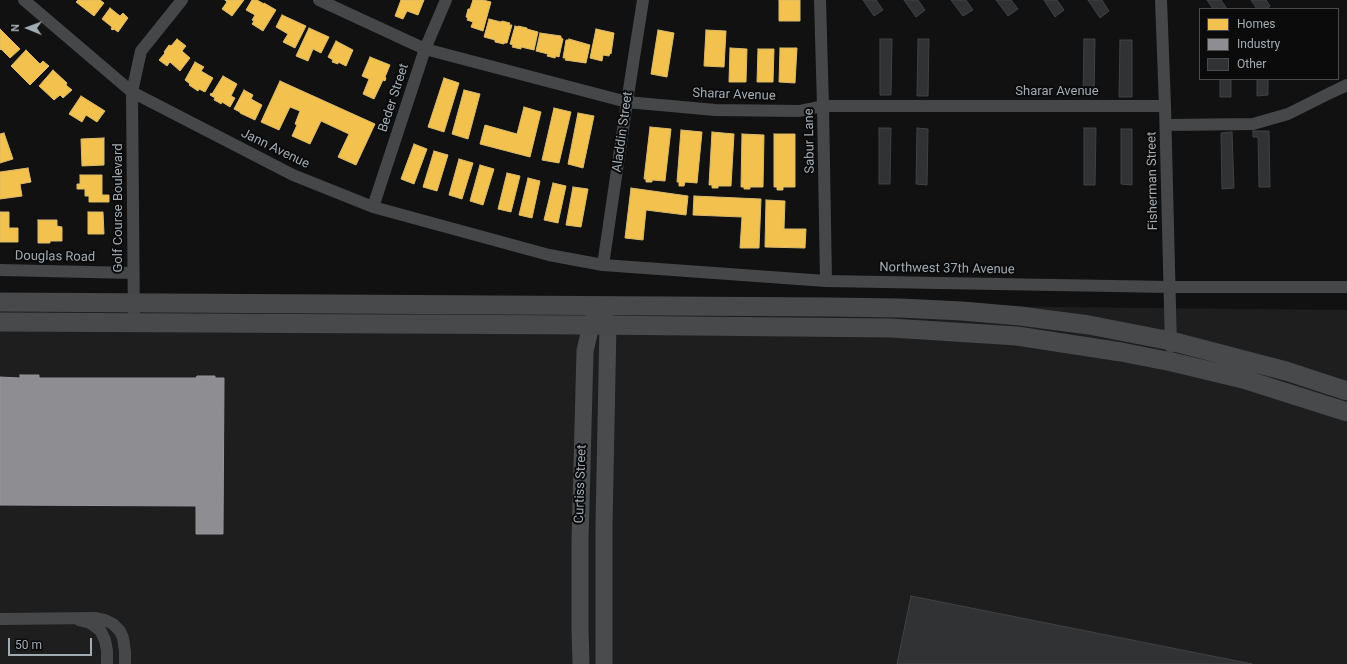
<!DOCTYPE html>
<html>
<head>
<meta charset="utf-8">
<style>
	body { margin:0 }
	#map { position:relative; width:1347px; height:664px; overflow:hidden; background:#111; font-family:Roboto,sans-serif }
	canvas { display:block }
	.legend { position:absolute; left:1199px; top:8px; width:140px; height:72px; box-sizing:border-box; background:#0b0b0c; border:1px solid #474b4e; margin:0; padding:5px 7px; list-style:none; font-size:12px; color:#a1abb2 }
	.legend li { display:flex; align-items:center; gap:8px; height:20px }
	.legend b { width:20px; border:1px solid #474b4e }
	.north { position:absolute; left:8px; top:8px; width:40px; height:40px; -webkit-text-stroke:3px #0b0b0c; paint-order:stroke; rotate:271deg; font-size:11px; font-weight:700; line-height:16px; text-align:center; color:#a1abb2 }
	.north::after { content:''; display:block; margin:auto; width:14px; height:18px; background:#a1abb2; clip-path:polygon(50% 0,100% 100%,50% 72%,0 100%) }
	.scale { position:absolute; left:8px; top:638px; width:84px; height:18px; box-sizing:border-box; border:2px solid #a1abb2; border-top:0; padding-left:5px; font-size:12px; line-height:14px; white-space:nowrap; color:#a1abb2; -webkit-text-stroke:3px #0b0b0c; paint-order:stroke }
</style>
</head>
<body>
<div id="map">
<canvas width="1347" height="664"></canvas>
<ul class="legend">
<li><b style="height:11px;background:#f2c14e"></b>Homes</li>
<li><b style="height:11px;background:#8d8d92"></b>Industry</li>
<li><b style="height:11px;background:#313233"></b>Other</li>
</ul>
<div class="north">N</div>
<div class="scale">50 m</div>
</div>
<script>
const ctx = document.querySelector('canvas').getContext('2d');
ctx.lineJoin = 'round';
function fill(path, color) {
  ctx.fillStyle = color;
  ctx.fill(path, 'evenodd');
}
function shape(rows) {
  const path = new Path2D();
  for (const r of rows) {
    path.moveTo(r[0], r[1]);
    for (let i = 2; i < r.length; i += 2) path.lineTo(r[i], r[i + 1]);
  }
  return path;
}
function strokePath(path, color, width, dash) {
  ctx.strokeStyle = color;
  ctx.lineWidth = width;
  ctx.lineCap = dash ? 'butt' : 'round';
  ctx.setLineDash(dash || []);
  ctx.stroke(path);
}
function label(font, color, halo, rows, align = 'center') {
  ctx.font = font + ' Roboto,sans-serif';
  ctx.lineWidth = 4;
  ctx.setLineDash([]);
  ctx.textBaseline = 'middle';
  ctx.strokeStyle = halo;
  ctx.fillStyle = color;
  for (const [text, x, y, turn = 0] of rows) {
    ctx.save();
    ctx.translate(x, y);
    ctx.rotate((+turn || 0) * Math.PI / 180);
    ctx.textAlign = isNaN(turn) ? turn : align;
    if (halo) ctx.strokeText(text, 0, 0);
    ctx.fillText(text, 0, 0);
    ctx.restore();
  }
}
fill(shape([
	[0,296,1347,310,1347,664,0,664]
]), '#1e1e1f');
const homes = shape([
	[78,0,100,0,104,3,94,16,76,2,78,0],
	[225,0,244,0,232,16,222,9,227,2,225,0],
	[252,0,257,0,264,4,264,3,276,10,263,31,252,24,254,21,252,20,255,15,246,10,252,0],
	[401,0,424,0,418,15,407,11,403,19,395,16,401,0],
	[473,0,483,0,491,2,483,31,471,27,473,22,467,20,468,18,466,17,468,9,470,9,473,0],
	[779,0,800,0,800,21,779,21,779,0],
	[110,8,120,16,123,13,128,18,118,32,114,29,113,30,111,29,112,27,102,19,110,8],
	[282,15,306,26,295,48,283,42,288,34,276,27,282,15],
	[489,19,501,22,502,21,510,23,509,25,512,25,507,43,504,43,504,44,495,42,495,40,484,37,489,19],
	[515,26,518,27,518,26,527,28,527,29,538,32,534,50,521,47,521,49,512,47,513,45,510,44,515,26],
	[309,28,329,37,321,53,313,49,308,61,296,56,309,28],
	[0,29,20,49,10,58,1,49,0,50,0,29],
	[596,29,614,33,611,54,610,53,609,56,603,55,602,61,590,58,596,29],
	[658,30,674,33,667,77,651,74,658,30],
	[706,30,726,31,724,67,704,66,706,30],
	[540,33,561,36,561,38,563,39,559,57,556,56,555,58,547,56,548,54,536,51,540,33],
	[177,39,186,46,182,51,190,58,180,71,170,62,167,66,159,60,165,53,164,52,169,45,171,46,177,39],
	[569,39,590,45,586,63,565,60,566,58,563,58,566,40,569,40,569,39],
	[336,41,353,50,346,66,338,62,338,64,332,62,333,60,328,57,336,41],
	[730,48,747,49,746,82,729,82,730,48],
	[780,48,797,48,795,83,779,82,780,48],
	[758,49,774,49,773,82,757,82,758,49],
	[26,50,40,64,43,61,49,66,30,85,11,66,26,50],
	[370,57,390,65,385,77,386,78,385,81,383,80,374,99,363,94,369,79,362,76,370,57],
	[195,62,204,67,201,71,213,78,205,92,199,89,198,91,189,85,190,84,185,80,195,62],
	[53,70,67,83,66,85,72,90,63,98,60,95,54,100,39,86,53,70],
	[223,76,237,84,231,96,235,98,230,107,222,102,221,104,218,102,214,100,215,98,210,95,211,93,212,94,223,76],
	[444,78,459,83,444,132,428,127,444,78],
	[280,81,375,124,356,165,338,157,349,134,321,121,310,144,292,136,297,125,295,124,300,111,290,107,279,130,261,122,280,81],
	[244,90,253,95,251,99,262,105,255,120,240,113,240,112,234,109,244,90],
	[464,90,480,94,468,139,452,134,464,90],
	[81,96,105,111,97,122,86,115,82,122,69,114,81,96],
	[524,107,541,112,530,157,480,144,485,125,517,134,524,107],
	[554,108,571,112,559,163,542,160,554,108],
	[578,113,594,116,583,168,568,164,578,113],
	[650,127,671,129,665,181,652,180,652,182,646,182,646,179,644,179,650,127],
	[681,130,702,132,697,183,685,182,684,186,679,186,679,182,677,182,681,130],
	[712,132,734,134,731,186,718,186,718,188,712,188,712,185,709,185,712,132],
	[4,133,13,159,0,163,0,134,4,133],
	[742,134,764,135,763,187,750,187,750,189,744,189,744,187,741,187,742,134],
	[774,134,795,134,795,187,783,187,783,190,777,190,777,187,774,187,774,134],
	[104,138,104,165,82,166,81,139,104,138],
	[414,144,427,149,414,184,401,179,414,144],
	[434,151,448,155,437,191,423,187,434,151],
	[459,159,473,163,462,199,449,195,459,159],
	[480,165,494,169,483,205,470,201,480,165],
	[28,168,31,182,20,184,22,196,0,199,0,172,28,168],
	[507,173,520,176,511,212,498,209,507,173],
	[80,175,102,175,102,195,109,195,109,202,89,202,89,196,85,196,85,189,77,189,77,184,80,184,80,175],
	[528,178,540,181,532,218,519,215,528,178],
	[553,183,566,186,558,223,544,220,553,183],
	[573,187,588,189,581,227,566,225,573,187],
	[631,188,688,196,686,215,646,210,643,240,625,238,631,188],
	[694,196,761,199,759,248,740,248,742,217,693,215,694,196],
	[766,200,785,201,784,229,806,229,805,248,765,247,766,200],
	[0,212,9,212,9,228,18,228,18,242,0,242,0,212],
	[88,212,103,212,104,234,88,234,88,212],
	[38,220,57,220,57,226,62,227,62,241,50,241,50,243,38,243,38,220]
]);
fill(homes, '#f2c14e');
strokePath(homes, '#daba6c', 1);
const industry = shape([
	[20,375,39,375,39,378,196,378,197,376,215,376,215,378,224,378,223,534,196,534,196,506,0,505,0,377,20,378,20,375]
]);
fill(industry, '#8d8d92');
strokePath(industry, '#93969c', 1);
const building = shape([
	[863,0,876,0,883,10,874,16,863,0],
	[904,0,918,0,925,10,916,17,904,0],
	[951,0,966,0,973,10,963,16,951,0],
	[996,0,1011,0,1018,9,1008,16,996,0],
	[1044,0,1057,0,1064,10,1055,17,1044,0],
	[1088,0,1102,0,1109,11,1100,18,1088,0],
	[1207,0,1221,0,1227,9,1213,9,1207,0],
	[1251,0,1266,0,1270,6,1266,9,1257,9,1251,0],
	[880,39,892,39,891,95,880,95,880,39],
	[918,39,929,39,928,96,917,96,918,39],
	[1084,39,1095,39,1094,96,1083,96,1084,39],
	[1120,40,1132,40,1132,97,1119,97,1120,40],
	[1220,79,1231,79,1231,97,1220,97,1220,79],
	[1257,79,1268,79,1268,95,1257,96,1257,79],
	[879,128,891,128,890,184,879,184,879,128],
	[917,128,928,129,927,185,916,184,917,128],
	[1084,128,1096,128,1095,185,1084,185,1084,128],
	[1121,129,1132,129,1132,185,1121,184,1121,129],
	[1253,131,1269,131,1270,187,1259,187,1258,137,1253,137,1253,131],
	[1232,132,1234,188,1222,189,1221,133,1232,132],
	[911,596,1252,664,897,664,911,596]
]);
fill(building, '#313233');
strokePath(building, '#404244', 1);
strokePath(shape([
	[24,0,132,92,293,175,373,207,549,255,603,265,826,281,1169,287,1347,287],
	[319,0,425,49,627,102,715,110,799,111,823,106,1165,106],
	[820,0,823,106,826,281],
	[1161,0,1165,106,1171,347],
	[1166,125,1253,124,1288,114,1328,94,1347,85],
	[373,207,425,49,446,0],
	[603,265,627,102,643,0],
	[0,270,133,273],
	[134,323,132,92,141,51,182,0],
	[0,619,96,618,105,620,113,624,120,631,123,638,125,652,125,664],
	[79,620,90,623,100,630,105,640,107,651,107,664]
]), '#454749', 12);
strokePath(shape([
	[602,313,608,325,604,525,604,664],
	[581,664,580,629,580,541,585,351,591,325,596,313]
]), '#494b4d', 17);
strokePath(shape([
	[0,302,831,307,900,308,962,311,1020,316,1089,325,1171,341,1286,371,1347,391],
	[0,322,591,325,891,328,1017,336,1121,352,1172,362,1243,379,1347,412]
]), '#47494b', 19);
label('13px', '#a1abb2', '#0b0b0c', [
	["Sharar Avenue",1057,92],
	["Sharar Avenue",734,95,2],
	["Beder Street",394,98,-72],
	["Aladdin Street",623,132,-82],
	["Sabur Lane",810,141,-91],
	["Jann Avenue",275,149,26],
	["Fisherman Street",1153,181,-91],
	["Golf Course Boulevard",119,208,-90],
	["Douglas Road",55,257,1],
	["Northwest 37th Avenue",947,269,1],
	["Curtiss Street",581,484,-88]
]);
</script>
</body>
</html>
